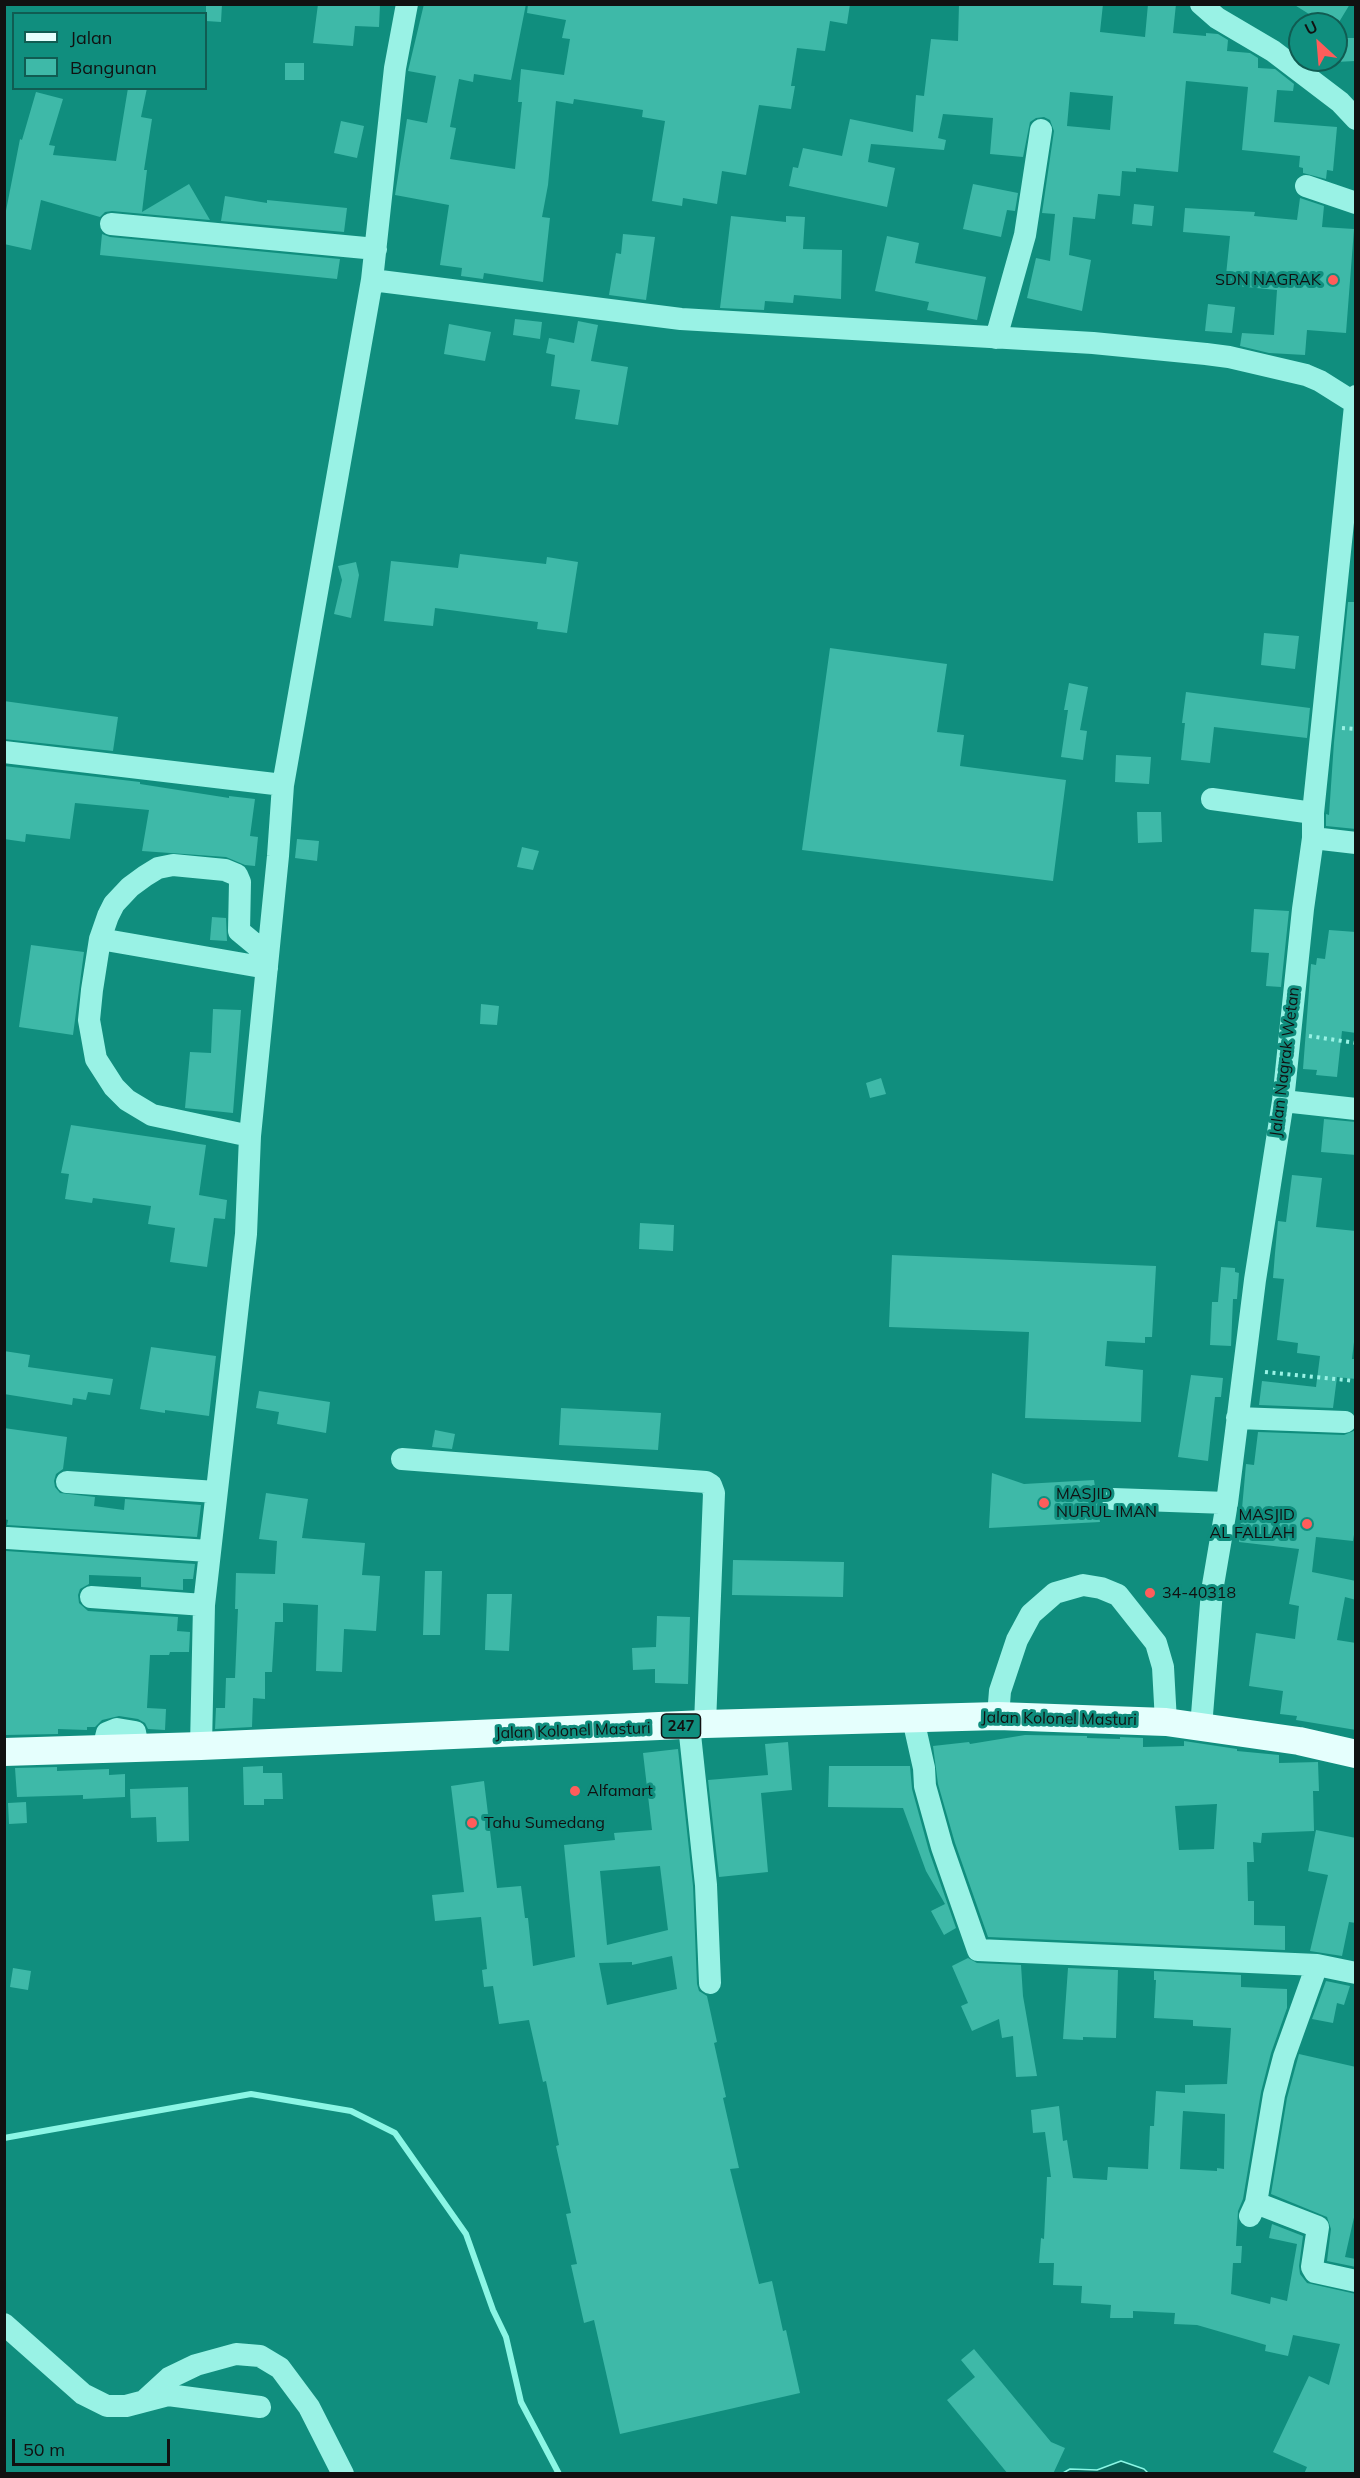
<!DOCTYPE html>
<html>
<head>
<meta charset="utf-8">
<style>
	body { margin:0 }
	#map { position:relative; width:1360px; height:2478px; overflow:hidden; background:#108e7e; font-family:Mulish,sans-serif }
	canvas { display:block }
	.frame { position:absolute; inset:0; border:6px solid #111; pointer-events:none }
	.legend { position:absolute; left:12px; top:12px; width:195px; height:78px; box-sizing:border-box; background:#108e7e; border:2px solid #105c52; margin:0; padding:8px 10px; list-style:none; font-size:18px; color:#111 }
	.legend li { display:flex; align-items:center; gap:12px; height:30px }
	.legend b { width:30px; border:2px solid #105c52 }
	.north { position:absolute; left:1288px; top:12px; width:60px; height:60px; box-sizing:border-box; background:#108e7e; border:2px solid #105c52; border-radius:50%; rotate:334deg; font-size:16px; font-weight:700; line-height:24px; text-align:center; color:#111 }
	.north::after { content:''; display:block; margin:auto; width:21px; height:27px; background:#ff5d5b; clip-path:polygon(50% 0,100% 100%,50% 72%,0 100%) }
	.scale { position:absolute; left:12px; top:2439px; width:158px; height:27px; box-sizing:border-box; border:3px solid #111; border-top:0; padding-left:8px; font-size:18px; line-height:21px; white-space:nowrap; color:#111; -webkit-text-stroke:4px #108e7e; paint-order:stroke }
</style>
</head>
<body>
<div id="map">
<canvas width="1360" height="2478"></canvas>
<div class="frame"></div>
<ul class="legend">
<li><b style="height:8px;background:#e5fffd"></b>Jalan</li>
<li><b style="height:16px;background:#3eb9a8"></b>Bangunan</li>
</ul>
<div class="north">U</div>
<div class="scale">50 m</div>
</div>
<script>
const ctx = document.querySelector('canvas').getContext('2d');
ctx.lineJoin = 'round';
function fill(path, color) {
  ctx.fillStyle = color;
  ctx.fill(path, 'evenodd');
}
function shape(rows) {
  const path = new Path2D();
  for (const r of rows) {
    path.moveTo(r[0], r[1]);
    for (let i = 2; i < r.length; i += 2) path.lineTo(r[i], r[i + 1]);
  }
  return path;
}
function strokePath(path, color, width, dash) {
  ctx.strokeStyle = color;
  ctx.lineWidth = width;
  ctx.lineCap = dash ? 'butt' : 'round';
  ctx.setLineDash(dash || []);
  ctx.stroke(path);
}
function label(font, color, halo, rows, align = 'center') {
  ctx.font = font + ' Mulish,sans-serif';
  ctx.lineWidth = 6;
  ctx.setLineDash([]);
  ctx.textBaseline = 'middle';
  ctx.strokeStyle = halo;
  ctx.fillStyle = color;
  for (const [text, x, y, turn = 0] of rows) {
    ctx.save();
    ctx.translate(x, y);
    ctx.rotate((+turn || 0) * Math.PI / 180);
    ctx.textAlign = isNaN(turn) ? turn : align;
    if (halo) ctx.strokeText(text, 0, 0);
    ctx.fillText(text, 0, 0);
    ctx.restore();
  }
}
const water = shape([
	[1121,2461,1144,2469,1148,2473,1063,2473,1070,2469,1097,2470,1121,2461]
]);
fill(water, '#0a6a5e');
strokePath(water, '#8bf6e5', 1.5);
strokePath(shape([
	[4,2138,251,2094,351,2111,395,2133,466,2234,493,2310,506,2337,521,2402,559,2474]
]), '#8bf6e5', 6);
fill(shape([
	[206,4,222,4,221,22,206,21],
	[318,4,380,5,379,27,355,26,353,46,313,43],
	[424,4,526,4,511,80,474,74,473,82,459,79,450,127,456,128,450,159,515,169,522,102,518,102,521,69,564,75,570,39,562,38,566,20,527,13,528,4,850,4,847,24,830,21,825,51,797,48,791,86,795,86,791,109,759,105,746,175,722,171,717,204,683,198,682,206,652,201,665,121,642,117,643,110,574,99,573,104,556,101,548,185,542,217,550,218,543,282,484,273,483,279,461,276,462,268,440,265,449,205,395,195,407,119,427,123,436,76,408,71],
	[959,4,1103,4,1100,32,1145,37,1148,4,1176,4,1173,33,1206,36,1206,33,1218,34,1228,40,1227,51,1250,53,1258,58,1258,68,1275,69,1294,84,1293,91,1277,90,1274,122,1337,127,1333,171,1327,170,1326,179,1303,173,1303,168,1299,167,1300,156,1242,150,1248,87,1186,81,1178,172,1136,168,1136,172,1122,171,1120,196,1098,194,1095,219,1073,217,1069,255,1091,260,1082,311,1027,298,1036,258,1050,261,1055,214,1042,213,1054,131,1050,120,1044,117,1036,118,1030,122,1023,157,990,154,993,118,943,114,938,138,946,140,944,150,871,144,868,162,895,168,887,207,789,186,793,167,798,168,803,148,842,156,850,119,913,132,916,95,924,96,931,39,958,41],
	[1070,92,1113,96,1110,130,1067,126],
	[1293,4,1350,4,1336,27,1336,24,1325,24],
	[1336,38,1355,38,1355,61,1336,62],
	[285,63,304,63,304,80,285,80],
	[128,88,147,88,141,117,152,119,144,170,147,170,142,212,189,184,210,220,112,211,105,212,100,217,41,200,31,250,4,244,4,221,20,139,22,140,36,92,63,99,49,145,55,146,53,155,116,161],
	[341,121,364,126,357,158,334,153],
	[973,184,1018,193,1015,211,1007,210,1001,237,963,229],
	[225,196,267,203,267,200,347,208,344,232,221,221],
	[1300,198,1324,206,1322,227,1354,229,1346,333,1307,330,1305,355,1269,353,1240,346,1242,333,1274,335,1277,290,1225,285,1230,236,1183,232,1185,208,1255,212,1254,216,1297,220],
	[1134,204,1154,206,1152,226,1132,224],
	[731,216,786,222,786,216,805,217,803,249,842,250,841,299,794,295,793,303,765,301,764,310,720,308],
	[102,234,110,237,340,259,337,279,100,255],
	[623,234,655,237,646,300,609,295,616,253,621,254],
	[887,236,919,243,915,263,986,277,977,320,927,310,929,302,875,291],
	[1208,304,1235,307,1232,333,1205,331],
	[515,319,542,322,540,339,513,335],
	[578,321,598,325,591,361,628,367,618,425,575,419,580,390,551,386,555,355,546,353,549,338,574,343],
	[449,324,491,332,485,361,444,354],
	[460,554,546,564,547,557,578,562,567,633,537,629,538,622,435,608,433,626,384,621,391,561,458,568],
	[356,562,359,575,351,618,334,614,342,580,338,566],
	[1348,602,1356,602,1356,829,1326,826,1326,814,1329,815,1334,742],
	[1264,633,1299,636,1295,669,1261,665],
	[830,648,947,664,937,732,964,735,960,766,1066,780,1053,881,802,850],
	[1069,683,1088,687,1080,730,1087,731,1083,760,1061,757,1068,710,1064,710],
	[1186,692,1310,708,1307,738,1214,727,1210,763,1181,760,1185,723,1182,723],
	[4,701,118,717,113,751,4,739],
	[1116,755,1151,757,1149,784,1115,782],
	[4,766,140,782,140,784,229,798,229,796,255,799,250,836,258,837,255,866,245,865,226,857,142,851,149,810,75,803,70,839,26,834,25,842,4,839],
	[1137,812,1161,812,1162,842,1138,843],
	[297,839,319,841,317,861,295,858],
	[522,847,539,851,533,870,517,867],
	[1254,909,1289,911,1281,987,1266,986,1269,953,1251,952],
	[212,917,226,918,227,941,210,940],
	[1329,930,1356,932,1356,1033,1342,1031,1337,1077,1316,1075,1317,1070,1303,1069,1311,964,1316,965,1317,958,1325,959],
	[31,945,84,952,73,1035,19,1027],
	[481,1004,499,1006,497,1025,480,1024],
	[213,1009,241,1010,233,1113,185,1108,190,1052,211,1053],
	[881,1078,886,1094,870,1098,866,1083],
	[1324,1119,1356,1122,1356,1155,1321,1152],
	[71,1125,206,1145,199,1195,227,1200,225,1219,214,1218,207,1267,170,1262,175,1228,148,1224,151,1206,93,1198,92,1203,65,1199,69,1174,61,1173],
	[1292,1175,1322,1178,1316,1227,1356,1231,1356,1325,1352,1359,1356,1359,1356,1379,1337,1377,1333,1408,1259,1405,1262,1381,1316,1387,1320,1356,1297,1353,1298,1343,1277,1340,1284,1279,1273,1278,1275,1253,1278,1221,1286,1222],
	[640,1223,674,1225,673,1251,639,1249],
	[892,1255,1156,1266,1152,1337,1145,1337,1145,1343,1107,1341,1105,1366,1143,1370,1141,1422,1025,1418,1029,1332,889,1327],
	[1221,1267,1235,1268,1235,1272,1239,1273,1237,1299,1233,1299,1231,1346,1210,1345,1212,1302,1218,1302],
	[151,1347,216,1356,209,1416,165,1410,165,1413,140,1409],
	[4,1351,30,1355,28,1367,113,1379,110,1395,88,1392,86,1400,73,1398,72,1405,4,1394],
	[1191,1375,1223,1378,1221,1397,1215,1397,1208,1461,1178,1457],
	[259,1391,330,1402,326,1433,277,1424,279,1412,256,1408],
	[561,1408,661,1413,658,1450,559,1445],
	[4,1428,67,1437,63,1469,56,1474,54,1481,55,1487,60,1493,95,1497,94,1506,124,1510,125,1499,201,1505,197,1537,7,1525,8,1520,4,1519],
	[435,1430,455,1434,452,1449,432,1447],
	[1356,1430,1356,1522,1353,1541,1316,1537,1312,1572,1356,1581,1356,1600,1345,1597,1337,1640,1356,1643,1356,1730,1296,1720,1297,1716,1280,1714,1283,1691,1249,1686,1256,1633,1295,1639,1299,1606,1289,1604,1299,1549,1239,1542,1246,1464,1254,1465,1258,1432,1344,1435],
	[992,1473,1024,1484,1094,1480,1100,1522,989,1528],
	[266,1493,308,1499,302,1538,365,1543,362,1575,380,1576,376,1631,344,1629,342,1672,316,1671,318,1605,283,1603,283,1622,275,1622,272,1672,265,1672,265,1699,253,1698,252,1727,215,1729,216,1708,225,1708,226,1678,235,1678,238,1609,235,1609,236,1573,275,1574,277,1541,259,1539],
	[6,1551,195,1564,193,1579,183,1579,183,1590,141,1587,141,1577,89,1575,89,1584,80,1589,78,1595,79,1603,88,1611,178,1617,177,1631,190,1632,189,1652,170,1652,169,1655,150,1655,147,1708,166,1709,165,1730,148,1729,145,1723,138,1719,119,1716,102,1720,95,1727,87,1727,87,1730,58,1729,58,1734,6,1735,4,1554],
	[733,1560,844,1562,843,1597,732,1595],
	[425,1571,442,1571,440,1635,423,1635],
	[487,1594,512,1594,509,1651,485,1650],
	[657,1616,690,1617,688,1684,655,1683,655,1669,633,1670,632,1648,656,1647],
	[1025,1735,1087,1736,1087,1738,1120,1739,1120,1737,1143,1738,1143,1747,1184,1746,1184,1741,1237,1749,1237,1751,1279,1755,1279,1763,1318,1762,1319,1791,1313,1791,1314,1831,1262,1833,1261,1843,1253,1842,1254,1862,1247,1862,1248,1901,1254,1901,1254,1925,1285,1926,1285,1950,988,1937,955,1843,938,1784,933,1746,969,1742,970,1744],
	[1217,1804,1214,1849,1179,1850,1175,1806],
	[788,1742,792,1790,761,1793,768,1872,719,1877,708,1780,768,1775,765,1744],
	[678,1749,693,1886,697,1984,699,1991,707,1996,717,2042,714,2043,726,2097,723,2098,739,2168,730,2169,759,2284,772,2281,783,2331,786,2330,800,2393,620,2434,594,2320,584,2323,571,2265,577,2264,566,2214,571,2213,556,2146,559,2145,546,2081,543,2082,529,2020,499,2024,493,1986,484,1987,482,1970,487,1969,481,1917,435,1921,432,1895,464,1892,451,1786,484,1781,497,1888,521,1886,525,1918,528,1918,533,1966,575,1957,564,1845,615,1840,614,1833,652,1830,643,1753],
	[660,1866,668,1930,607,1945,600,1871],
	[672,1956,677,1989,607,2005,599,1963,632,1962,632,1965],
	[263,1766,263,1773,282,1773,283,1799,264,1799,264,1805,244,1805,243,1767],
	[829,1766,910,1766,912,1789,929,1851,956,1928,944,1935,931,1911,945,1904,926,1871,903,1808,828,1807],
	[57,1767,57,1771,109,1769,109,1775,125,1774,125,1797,83,1799,83,1795,17,1797,15,1768],
	[188,1787,189,1841,157,1842,156,1817,131,1818,130,1789],
	[26,1802,27,1823,9,1824,8,1803],
	[1316,1830,1356,1838,1356,1923,1349,1922,1342,1956,1310,1951,1328,1875,1308,1871],
	[968,1958,977,1963,1021,1965,1023,1996,1037,2076,1016,2077,1013,2036,1002,2038,999,2019,972,2031,961,2006,968,2003,952,1966],
	[13,1968,31,1971,28,1990,10,1987],
	[1068,1968,1118,1970,1116,2038,1083,2037,1083,2040,1063,2039],
	[1154,1971,1241,1975,1241,1987,1287,1989,1287,2008,1271,2053,1261,2092,1243,2199,1238,2211,1236,2246,1242,2246,1241,2263,1233,2263,1231,2294,1270,2304,1271,2297,1287,2301,1297,2244,1269,2238,1272,2224,1303,2236,1299,2266,1300,2274,1307,2283,1356,2294,1356,2474,1304,2474,1307,2467,1273,2452,1309,2376,1329,2385,1340,2344,1293,2335,1288,2356,1265,2351,1266,2345,1197,2325,1174,2324,1175,2313,1133,2311,1133,2318,1110,2318,1111,2305,1081,2303,1082,2286,1053,2285,1054,2263,1039,2263,1041,2238,1044,2239,1047,2177,1051,2177,1045,2132,1033,2133,1031,2110,1059,2106,1063,2141,1067,2140,1073,2178,1107,2180,1108,2167,1148,2169,1150,2126,1154,2126,1156,2091,1185,2093,1185,2085,1227,2084,1231,2028,1193,2026,1193,2020,1154,2018,1156,1980,1154,1980],
	[1183,2111,1225,2114,1224,2169,1217,2168,1217,2171,1180,2169],
	[1326,1981,1350,1986,1344,2005,1337,2003,1333,2023,1312,2019],
	[1299,2054,1356,2067,1355,2213,1345,2257,1356,2259,1356,2267,1327,2261,1331,2229,1327,2217,1271,2194,1287,2098],
	[974,2349,1051,2442,1065,2448,1053,2474,1008,2474,947,2400,975,2377,961,2360]
]), '#3eb9a8');
strokePath(shape([
	[1342,728,1356,729],
	[1309,1036,1356,1043],
	[1265,1372,1356,1381]
]), '#99f2e5', 4, [3, 4.5]);
strokePath(shape([
	[1201,4,1217,18,1273,51,1340,102,1356,119],
	[1306,186,1356,203],
	[111,224,376,249],
	[372,280,681,319,1093,343,1206,354,1229,357,1306,375,1320,381,1355,403],
	[996,338,1025,235,1041,130],
	[4,752,283,785],
	[1212,799,1313,813],
	[1313,838,1356,843],
	[100,939,267,968],
	[1283,1101,1356,1109],
	[250,1136,152,1115,127,1100,114,1087,96,1059,89,1020,92,990,100,939,108,916,114,904,130,887,145,876,158,868,173,865,225,870,237,875,240,882,239,931,268,955],
	[1237,1418,1345,1422],
	[402,1459,706,1482,711,1485,714,1493,705,1724],
	[67,1482,216,1492],
	[1113,1499,1227,1503],
	[7,1538,209,1551],
	[91,1597,204,1605],
	[998,1716,1000,1691,1017,1640,1031,1614,1055,1593,1083,1585,1101,1588,1118,1595,1156,1643,1163,1667,1166,1722],
	[913,1719,924,1768,925,1786,942,1847,978,1950,1317,1965,1356,1973],
	[689,1725,706,1885,710,1983],
	[1201,1727,1212,1591,1227,1503,1255,1280,1283,1101,1303,909,1313,838,1313,813,1356,396],
	[201,1746,204,1605,246,1234,250,1136,278,856,283,785,372,280,395,68,407,4],
	[103,1749,107,1733,117,1729,135,1732,138,1748],
	[1256,2203,1318,2227,1312,2267,1315,2272,1356,2281],
	[1250,2216,1256,2203,1274,2095,1284,2057,1317,1965],
	[4,2324,83,2394,107,2406,126,2406,168,2395,260,2407],
	[145,2400,169,2378,196,2365,236,2354,260,2356,280,2368,309,2407,343,2474]
]), '#99f2e5', 22);
strokePath(shape([
	[4,1752,201,1746,705,1724,998,1716,1166,1722,1299,1741,1356,1754]
]), '#e5fffd', 28);
for (const [x, y, r, color] of [
	[1333,280,6,"#ff5d5b"],
	[1044,1503,6,"#ff5d5b"],
	[1307,1524,6,"#ff5d5b"],
	[1150,1593,6,"#ff5d5b"],
	[575,1791,6,"#ff5d5b"],
	[472,1823,6,"#ff5d5b"]
]) {
  const dot = new Path2D();
  dot.arc(x, y, r, 0, 2 * Math.PI);
  ctx.fillStyle = color;
  ctx.fill(dot);
  strokePath(dot, '#108e7e', 2);
}
for (const [x, y, w] of [
	[681,1726,39]
]) {
  const box = new Path2D();
  box.roundRect(x - w / 2, y - 12, w, 24, 4.5);
  ctx.fillStyle = '#108e7e';
  ctx.fill(box);
  strokePath(box, '#111', 1.5);
}
label('bold 15px', '#111', null, [
	["247",681,1726]
]);
label('16px', '#111', '#108e7e', [
	["SDN NAGRAK",1321,280,"right"],
	["MASJID",1056,1494],
	["NURUL IMAN",1056,1512],
	["MASJID",1295,1515,"right"],
	["AL FALLAH",1295,1533,"right"],
	["34-40318",1162,1593],
	["Alfamart",587,1791],
	["Tahu Sumedang",484,1823]
], 'left');
label('16px', '#111', '#108e7e', [
	["Jalan Nagrak Wetan",1285,1062,-83],
	["Jalan Kolonel Masturi",1059,1719,1],
	["Jalan Kolonel Masturi",573,1731,-2]
]);
</script>
</body>
</html>
